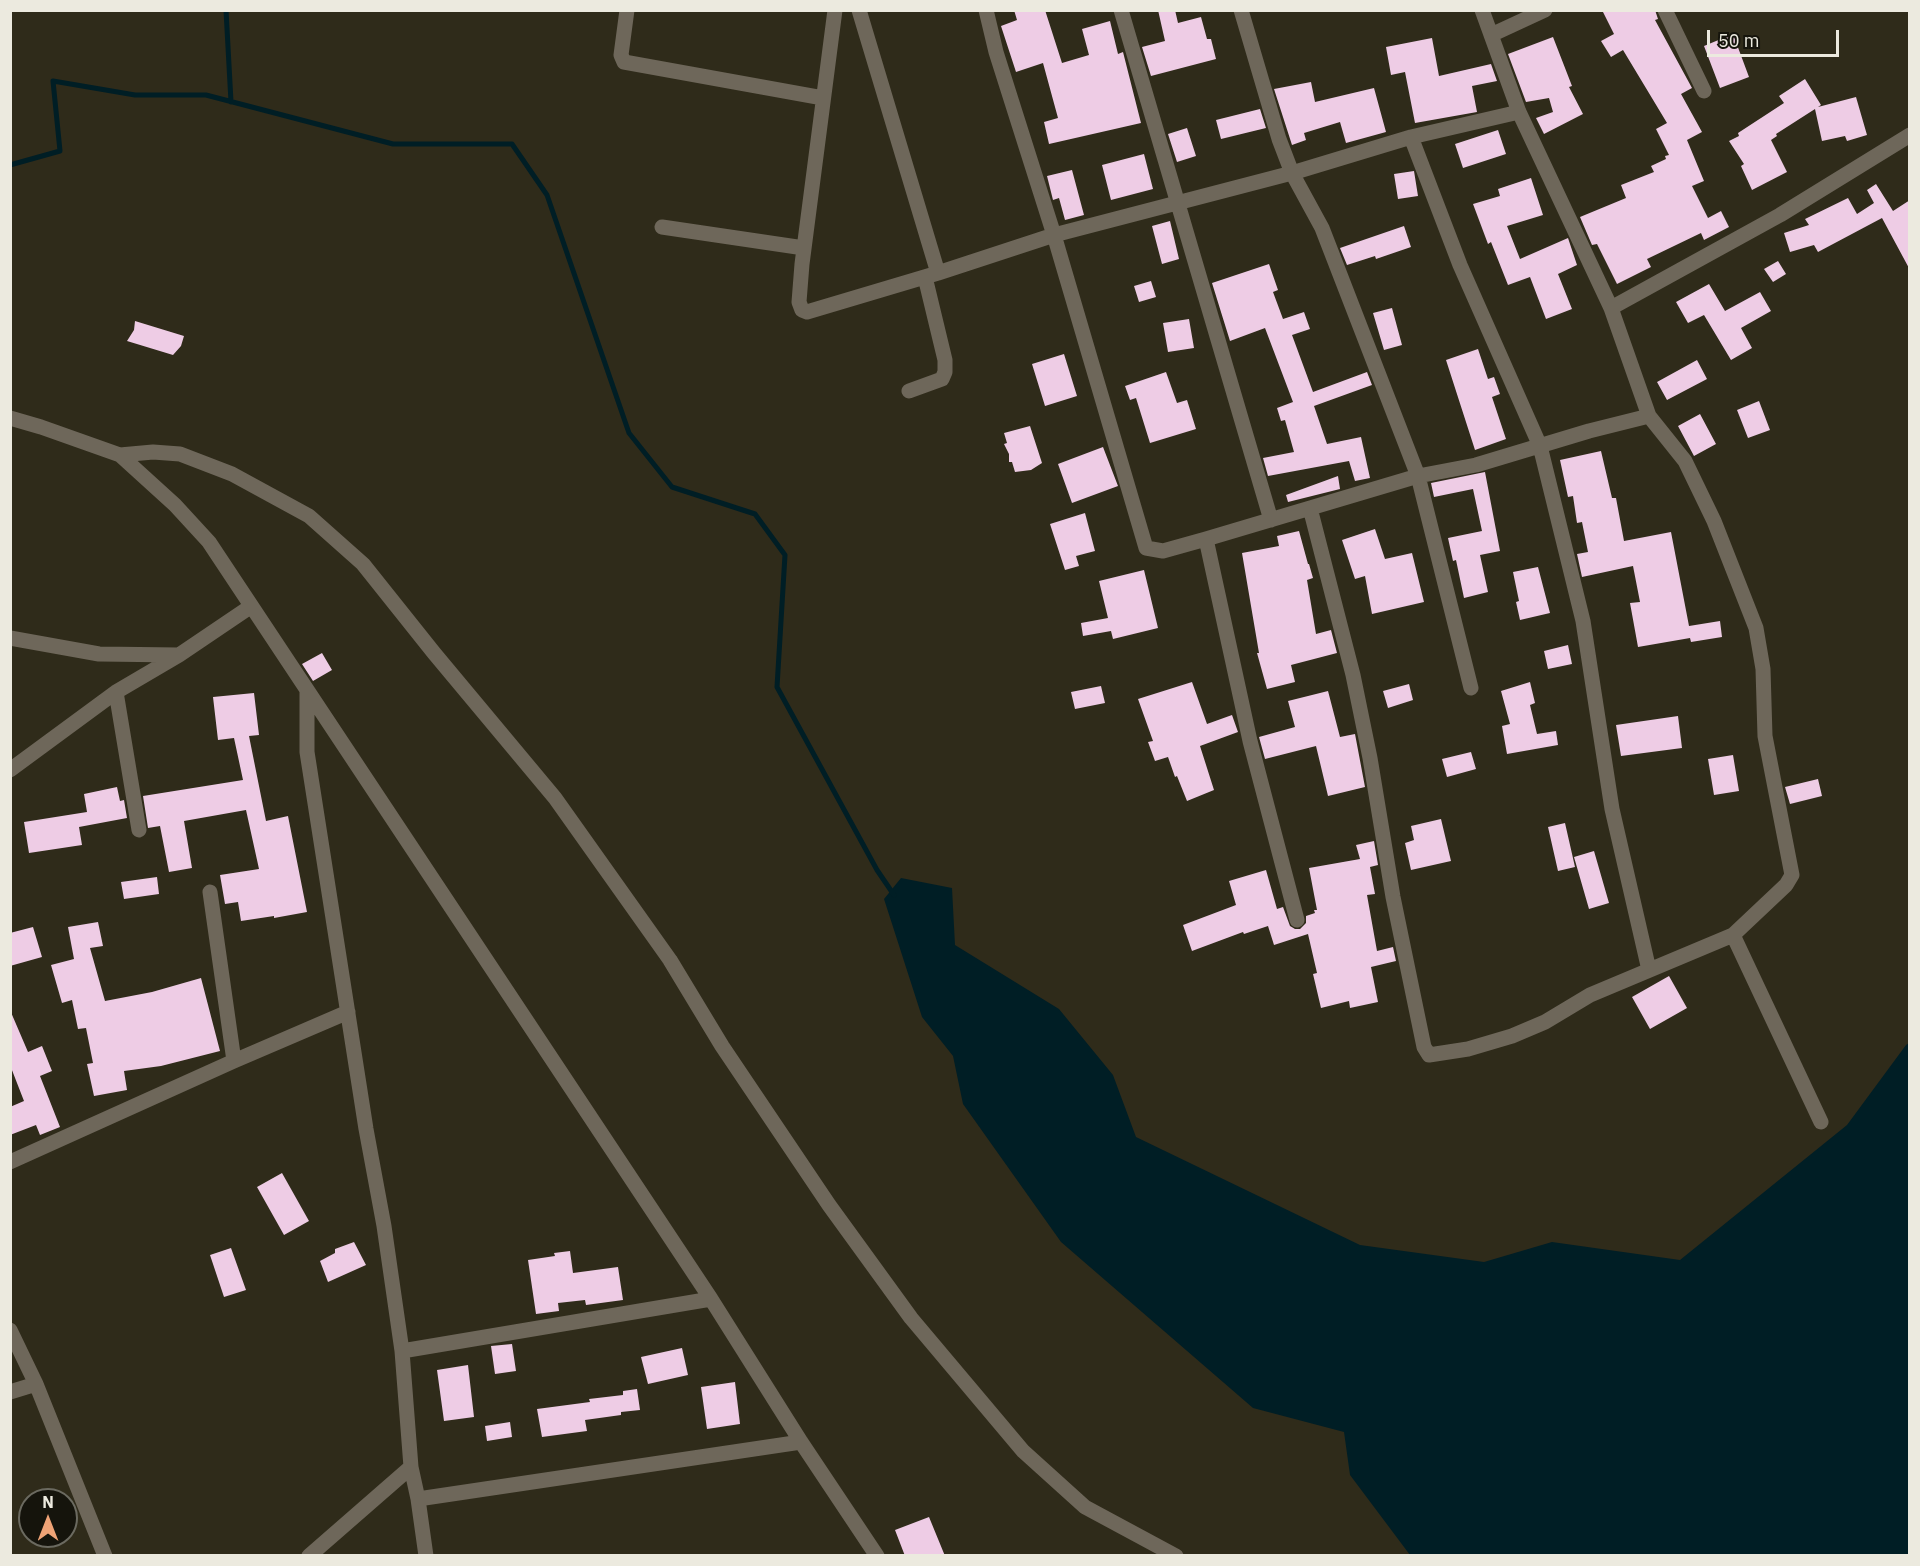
<!DOCTYPE html>
<html>
<head>
<meta charset="utf-8">
<style>
	body { margin:0 }
	#map { position:relative; width:1920px; height:1566px; overflow:hidden; background:#2f2b1a; font-family:"IBM Plex Sans",sans-serif }
	canvas { display:block }
	.frame { position:absolute; inset:0; border:12px solid #eceadf; pointer-events:none }
	.north { position:absolute; left:18px; top:1488px; width:60px; height:60px; box-sizing:border-box; background:#15140c; border:2px solid #6b6a60; border-radius:50%; rotate:0deg; font-size:16px; font-weight:700; line-height:24px; text-align:center; color:#eceadf }
	.north::after { content:''; display:block; margin:auto; width:21px; height:27px; background:#efa376; clip-path:polygon(50% 0,100% 100%,50% 72%,0 100%) }
	.scale { position:absolute; left:1707px; top:30px; width:132px; height:27px; box-sizing:border-box; border:3px solid #eceadf; border-top:0; padding-left:8px; font-size:18px; line-height:21px; white-space:nowrap; color:#eceadf; -webkit-text-stroke:4px #15140c; paint-order:stroke }
</style>
</head>
<body>
<div id="map">
<canvas width="1920" height="1566"></canvas>
<div class="frame"></div>
<div class="north">N</div>
<div class="scale">50 m</div>
</div>
<script>
const ctx = document.querySelector('canvas').getContext('2d');
ctx.lineJoin = 'round';
function fill(path, color) {
  ctx.fillStyle = color;
  ctx.fill(path, 'evenodd');
}
function shape(rows) {
  const path = new Path2D();
  for (const r of rows) {
    path.moveTo(r[0], r[1]);
    for (let i = 2; i < r.length; i += 2) path.lineTo(r[i], r[i + 1]);
  }
  return path;
}
function strokePath(path, color, width, dash) {
  ctx.strokeStyle = color;
  ctx.lineWidth = width;
  ctx.lineCap = dash ? 'butt' : 'round';
  ctx.setLineDash(dash || []);
  ctx.stroke(path);
}
fill(shape([
	[901,878,952,888,955,945,1059,1009,1113,1075,1136,1137,1360,1245,1484,1262,1552,1242,1680,1260,1847,1125,1906,1045,1909,1043,1909,1555,1410,1555,1350,1475,1344,1432,1253,1408,1061,1242,963,1104,953,1056,922,1017,884,899]
]), '#001e25');
strokePath(shape([
	[226,10,231,102],
	[10,165,60,151,53,81,135,95,206,95,393,144,512,144,547,195,629,433,672,487,755,514,785,555,777,687,877,870,894,895]
]), '#001e25', 5);
fill(shape([
	[1014,10,1045,10,1062,63,1089,55,1082,29,1110,21,1118,54,1123,52,1141,123,1049,144,1044,122,1058,118,1043,63,1016,72,1001,26,1017,20],
	[1158,10,1175,10,1178,23,1201,17,1207,39,1211,39,1216,59,1151,76,1142,47,1165,41],
	[1602,10,1655,10,1658,19,1655,20,1692,88,1681,94,1702,132,1687,140,1704,181,1692,186,1708,218,1721,211,1729,227,1704,240,1701,233,1647,259,1651,267,1617,284,1597,244,1592,245,1580,217,1626,198,1621,185,1654,172,1651,166,1666,159,1665,156,1669,155,1656,129,1667,123,1623,50,1611,57,1601,41,1614,34],
	[1733,34,1749,77,1720,88,1704,46],
	[1553,37,1572,86,1569,87,1583,114,1544,134,1536,118,1553,112,1549,98,1526,102,1508,54],
	[1432,38,1439,76,1491,64,1497,81,1472,86,1477,112,1415,123,1405,72,1391,75,1386,47],
	[1805,79,1821,105,1818,107,1856,97,1867,135,1847,141,1845,136,1822,141,1815,109,1776,134,1777,136,1771,140,1787,172,1752,190,1741,166,1744,164,1729,141,1739,136,1738,133,1784,103,1779,96],
	[1311,82,1315,102,1374,88,1386,132,1346,143,1340,122,1304,133,1306,140,1292,145,1274,89],
	[1260,109,1266,128,1221,139,1216,120],
	[1187,128,1196,156,1177,162,1168,134],
	[1498,130,1506,154,1463,168,1455,144],
	[1144,154,1153,189,1111,200,1102,165],
	[1072,170,1084,215,1065,220,1059,198,1053,200,1047,176],
	[1414,171,1418,196,1398,199,1394,174],
	[1531,178,1543,215,1507,226,1520,259,1568,238,1577,265,1558,274,1572,309,1546,319,1530,277,1508,285,1491,242,1488,244,1473,204,1500,196,1498,189],
	[1876,184,1893,211,1910,200,1910,270,1882,218,1818,252,1814,245,1790,252,1784,233,1809,225,1805,219,1848,198,1857,214,1874,203,1867,190],
	[1170,221,1179,259,1162,264,1152,226],
	[1404,226,1411,247,1376,259,1375,256,1347,265,1340,248],
	[1778,261,1786,274,1773,282,1764,269],
	[1269,264,1278,290,1273,292,1283,319,1304,312,1310,329,1292,335,1313,392,1367,372,1372,385,1314,406,1327,444,1361,437,1370,478,1355,481,1349,461,1268,476,1263,458,1294,452,1285,420,1281,421,1277,408,1293,402,1265,328,1230,341,1212,283],
	[1151,281,1156,297,1139,302,1134,286],
	[1709,284,1725,311,1760,292,1771,311,1741,328,1752,348,1731,360,1704,315,1688,323,1676,302],
	[1392,308,1402,345,1384,350,1373,313],
	[1189,319,1194,348,1168,352,1163,323],
	[135,321,184,336,181,346,173,355,127,341,134,330],
	[1478,349,1488,379,1494,377,1500,394,1492,397,1506,439,1475,450,1446,360],
	[1064,354,1077,396,1045,406,1032,364],
	[1697,360,1707,379,1667,400,1657,382],
	[1166,372,1177,403,1187,400,1196,429,1150,443,1136,398,1130,400,1125,386],
	[1759,401,1770,430,1748,438,1737,410],
	[1700,414,1716,444,1694,456,1678,426],
	[1030,426,1042,463,1031,470,1015,472,1012,462,1009,462,1009,454,1004,444,1007,443,1004,433],
	[1103,447,1118,486,1072,503,1058,464],
	[1601,451,1612,498,1616,498,1624,541,1671,532,1689,626,1720,621,1722,637,1691,642,1690,638,1638,647,1630,603,1640,602,1633,566,1582,577,1577,554,1588,552,1582,522,1577,523,1573,496,1568,497,1560,460],
	[1485,472,1500,551,1480,555,1488,592,1464,598,1456,560,1453,561,1448,538,1482,531,1473,489,1434,497,1431,483],
	[1338,476,1340,489,1288,502,1286,495],
	[1085,513,1095,551,1076,556,1079,566,1065,570,1050,524],
	[1375,529,1385,559,1412,553,1424,602,1372,614,1365,576,1355,579,1342,540],
	[1299,531,1308,564,1309,564,1313,578,1307,580,1316,634,1331,630,1337,653,1291,665,1295,682,1267,689,1257,653,1259,653,1242,553,1279,546,1277,536],
	[1538,567,1550,613,1520,620,1516,602,1519,601,1513,572],
	[1144,570,1158,628,1113,639,1111,631,1083,636,1081,623,1108,618,1099,581],
	[1568,645,1572,664,1548,669,1544,651],
	[322,653,332,670,313,681,302,664],
	[1192,682,1207,724,1232,715,1238,732,1200,746,1214,790,1187,801,1177,776,1175,777,1168,757,1155,761,1148,742,1153,741,1138,699],
	[1530,682,1535,703,1530,705,1537,734,1556,731,1558,745,1507,754,1502,726,1510,724,1501,691],
	[1409,684,1413,700,1388,708,1383,691],
	[1101,686,1105,703,1075,709,1071,692],
	[1328,691,1340,737,1355,734,1365,787,1328,796,1316,746,1265,759,1259,737,1295,727,1288,701],
	[254,693,259,735,249,736,266,821,288,816,307,912,274,918,274,916,241,921,238,902,225,904,220,875,259,869,246,810,184,821,192,868,169,872,160,826,148,828,143,796,243,780,234,738,218,740,213,697],
	[1678,716,1682,748,1621,756,1616,725],
	[1471,752,1476,769,1447,777,1442,759],
	[1733,755,1739,791,1714,795,1708,759],
	[1818,779,1822,796,1790,804,1785,787],
	[117,787,120,801,124,800,127,818,79,827,82,845,29,853,24,822,87,812,84,794],
	[1441,819,1451,861,1411,870,1405,843,1414,840,1411,826],
	[1565,823,1575,867,1558,871,1548,827],
	[1374,841,1378,865,1370,867,1375,894,1367,895,1377,951,1393,947,1396,961,1371,967,1378,1002,1350,1008,1349,1001,1321,1008,1313,974,1317,973,1308,934,1274,945,1268,926,1244,934,1243,932,1192,951,1183,925,1236,905,1229,881,1266,870,1277,909,1283,907,1290,926,1295,929,1300,929,1306,923,1306,916,1315,913,1314,910,1317,910,1309,868,1360,859,1356,845],
	[1594,851,1609,903,1589,909,1574,857],
	[157,877,159,894,124,899,121,882],
	[98,922,103,946,90,948,105,1001,152,992,201,978,220,1051,161,1066,124,1071,127,1090,94,1096,87,1064,93,1063,86,1028,78,1029,72,1000,62,1003,51,965,74,959,68,927],
	[33,927,42,957,10,966,10,933],
	[1669,976,1687,1008,1650,1029,1632,997],
	[10,1010,28,1052,42,1046,52,1071,40,1076,60,1127,40,1135,36,1125,10,1135,10,1107,24,1101,10,1065],
	[282,1173,309,1221,284,1235,257,1187],
	[354,1242,366,1265,328,1282,320,1261,335,1253,335,1249],
	[231,1248,246,1290,224,1297,210,1255],
	[570,1251,573,1273,618,1267,623,1300,586,1305,585,1300,558,1303,559,1311,536,1314,528,1260,555,1256,554,1253],
	[512,1344,516,1371,495,1374,491,1346],
	[682,1348,688,1375,648,1384,641,1357],
	[468,1365,474,1417,444,1421,437,1370],
	[735,1382,740,1424,707,1429,701,1387],
	[637,1389,640,1410,621,1412,621,1415,585,1420,587,1431,542,1437,537,1409,590,1402,589,1399,623,1395,623,1391],
	[510,1422,512,1437,487,1441,485,1426],
	[929,1517,945,1556,905,1556,895,1530]
]), '#eecce5');
strokePath(shape([
	[627,10,621,55,624,62,823,98],
	[835,10,802,264,799,302,802,310,807,312,938,273,1054,235,1292,173,1411,137,1519,112],
	[859,10,938,273],
	[986,10,996,52,1054,235,1146,548,1163,551,1206,539,1418,476,1476,465,1589,431,1649,416],
	[1121,10,1271,520],
	[1241,10,1279,139,1292,173,1322,228,1418,476,1471,688],
	[1482,10,1519,112,1611,308,1649,416,1685,461,1714,521,1756,628,1763,669,1765,736,1792,875,1786,885,1733,935],
	[1665,10,1704,91],
	[1491,35,1545,10],
	[1411,137,1460,265,1540,446,1583,621,1612,809,1649,970],
	[662,227,804,248],
	[1611,308,1780,215,1910,135],
	[909,391,942,379,945,372,945,360,925,277],
	[10,418,41,427,120,455,175,505,209,542,711,1299,801,1442,877,1556],
	[120,455,153,452,180,454,232,474,309,516,363,564,434,653,555,798,670,960,722,1046,829,1205,911,1318,1023,1451,1085,1507,1176,1556],
	[1310,508,1353,675,1370,758,1393,897,1424,1047,1429,1055,1468,1049,1512,1036,1545,1022,1590,995,1733,935,1821,1122],
	[1206,539,1250,741,1297,920],
	[10,638,99,654,179,655],
	[116,692,139,830],
	[307,692,307,752,366,1129,384,1226,402,1351,411,1467,418,1499,426,1556],
	[10,770,116,692,179,655,250,607],
	[210,892,234,1061],
	[10,1162,234,1061,348,1012],
	[10,1330,36,1384,105,1556],
	[402,1351,711,1299],
	[10,1392,36,1384],
	[418,1499,801,1442],
	[309,1556,411,1467]
]), '#6e675a', 15);
</script>
</body>
</html>
